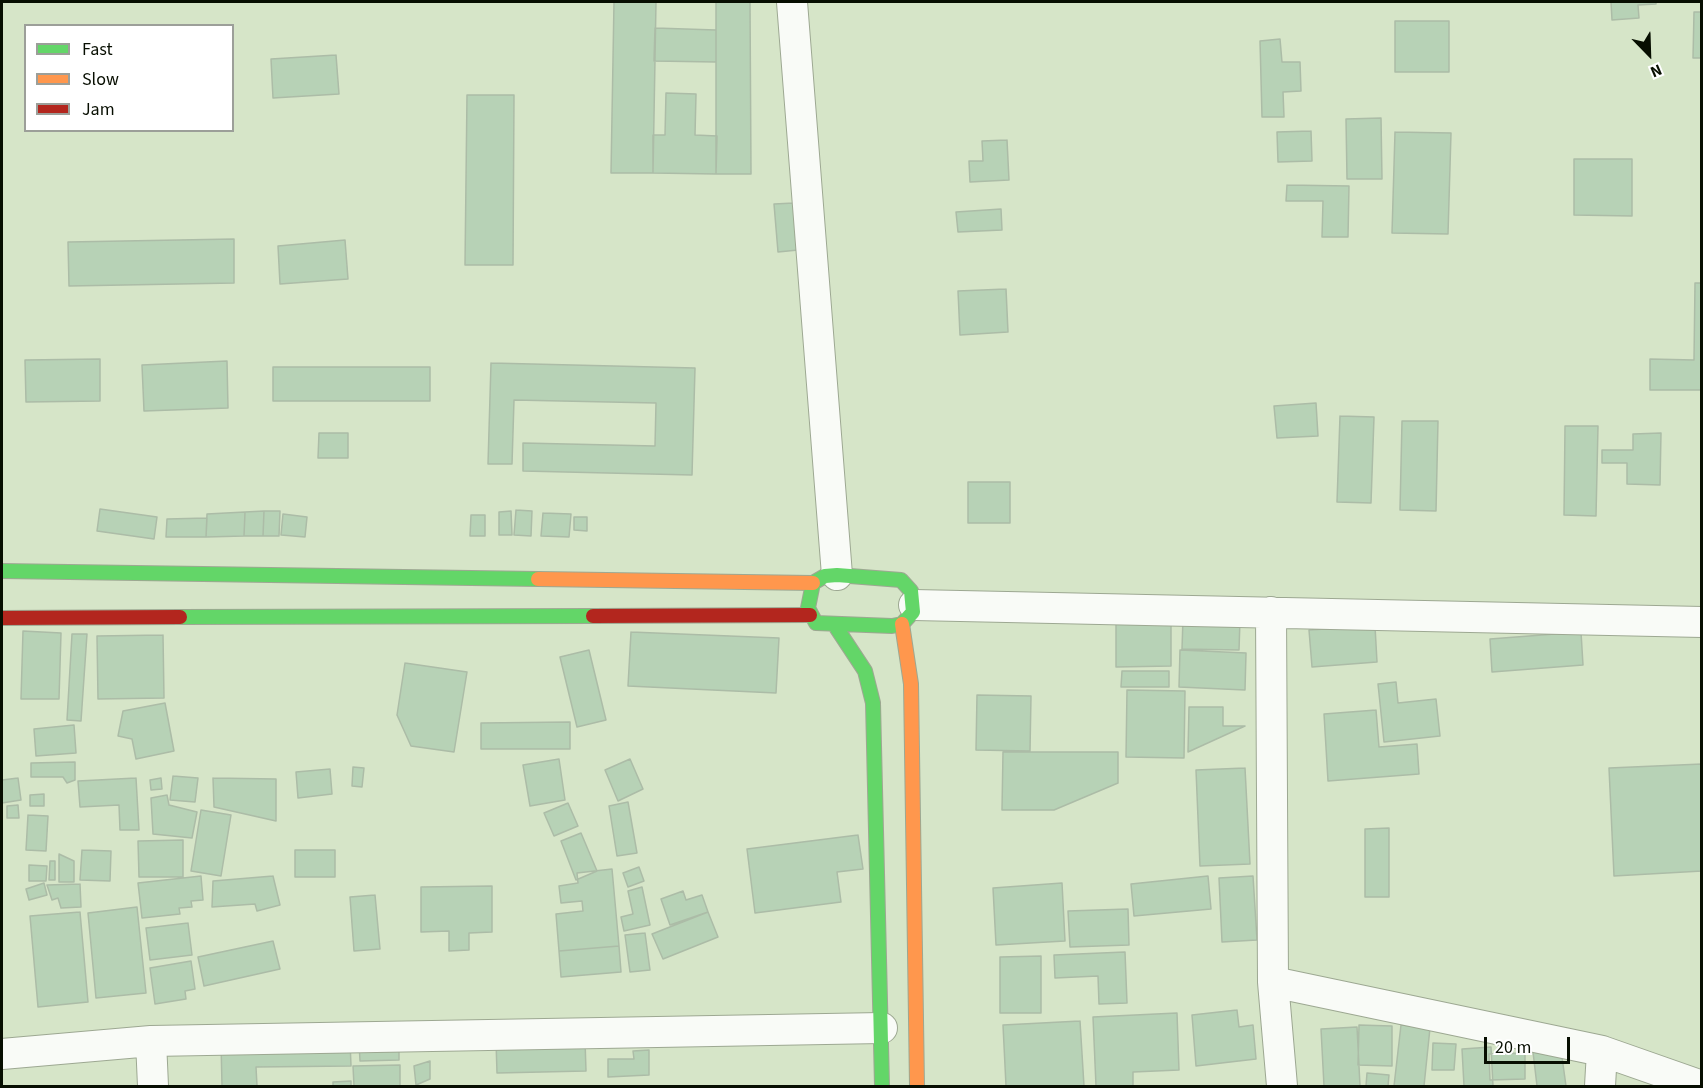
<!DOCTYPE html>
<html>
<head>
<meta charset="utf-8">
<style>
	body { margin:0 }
	#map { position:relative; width:1703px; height:1088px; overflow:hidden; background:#d6e5c8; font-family:"Source Sans 3",sans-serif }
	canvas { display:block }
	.frame { position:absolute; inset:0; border:3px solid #070e01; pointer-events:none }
	.legend { position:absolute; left:24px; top:24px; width:210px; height:108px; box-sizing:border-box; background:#fff; border:2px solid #9c9f99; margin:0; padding:8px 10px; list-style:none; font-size:18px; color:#070e01 }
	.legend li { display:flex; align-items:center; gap:12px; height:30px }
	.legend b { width:30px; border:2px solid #9c9f99 }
	.north { position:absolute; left:1619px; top:24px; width:60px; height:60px; -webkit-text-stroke:4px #fff; paint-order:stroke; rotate:157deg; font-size:16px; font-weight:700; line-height:24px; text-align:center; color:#070e01 }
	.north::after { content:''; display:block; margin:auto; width:21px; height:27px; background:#070e01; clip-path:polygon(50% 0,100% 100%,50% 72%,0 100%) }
	.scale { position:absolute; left:1484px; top:1037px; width:86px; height:27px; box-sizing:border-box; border:3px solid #070e01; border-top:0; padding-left:8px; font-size:18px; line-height:21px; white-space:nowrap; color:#070e01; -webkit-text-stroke:4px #fff; paint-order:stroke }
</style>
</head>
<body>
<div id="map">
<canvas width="1703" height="1088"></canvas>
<div class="frame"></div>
<ul class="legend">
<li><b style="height:8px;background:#63d668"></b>Fast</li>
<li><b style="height:8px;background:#ff974d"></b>Slow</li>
<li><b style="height:8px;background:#b3261e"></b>Jam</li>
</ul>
<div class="north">N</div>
<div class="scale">20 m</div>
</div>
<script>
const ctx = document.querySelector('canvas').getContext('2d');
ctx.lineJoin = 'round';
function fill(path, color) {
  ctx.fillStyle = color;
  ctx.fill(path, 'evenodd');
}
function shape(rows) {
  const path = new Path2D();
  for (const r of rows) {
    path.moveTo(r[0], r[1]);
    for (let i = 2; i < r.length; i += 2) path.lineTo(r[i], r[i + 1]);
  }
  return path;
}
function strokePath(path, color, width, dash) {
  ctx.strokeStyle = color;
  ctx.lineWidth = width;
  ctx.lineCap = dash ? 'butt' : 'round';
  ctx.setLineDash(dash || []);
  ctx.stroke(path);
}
const building = shape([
	[614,2,656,2,653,173,611,173,614,2],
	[716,2,750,2,751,174,716,174,716,2],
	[1611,2,1656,2,1656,4,1638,5,1639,18,1612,20,1611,2],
	[1694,12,1702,12,1702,58,1693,58,1694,12],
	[1395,21,1449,21,1449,72,1395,72,1395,21],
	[655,28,716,30,716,62,654,61,655,28],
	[1280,39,1282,62,1300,62,1301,91,1283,92,1284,117,1262,117,1260,41,1280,39],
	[336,55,339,94,273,98,271,59,336,55],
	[666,93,696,94,695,135,717,136,716,174,653,173,653,135,665,135,666,93],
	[467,95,514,95,513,265,465,265,467,95],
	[1381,118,1382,179,1347,179,1346,119,1381,118],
	[1311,131,1312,161,1278,162,1277,132,1311,131],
	[1395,132,1451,133,1448,234,1392,233,1395,132],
	[1007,140,1009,180,970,182,969,161,983,161,982,141,1007,140],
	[1574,159,1632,159,1632,216,1574,215,1574,159],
	[1287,185,1349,186,1348,237,1322,237,1323,201,1286,201,1287,185],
	[794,203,798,250,778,252,774,204,794,203],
	[1001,209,1002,230,958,232,956,212,1001,209],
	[234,239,234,283,69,286,68,242,234,239],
	[345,240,348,279,280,284,278,246,345,240],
	[1695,283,1702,283,1702,390,1650,390,1650,359,1694,360,1695,283],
	[1006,289,1008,332,960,335,958,291,1006,289],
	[100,359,100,401,26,402,25,360,100,359],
	[227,361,228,408,144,411,142,365,227,361],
	[491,363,695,368,692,475,523,471,523,443,655,446,656,403,514,400,512,464,488,464,491,363],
	[273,367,430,367,430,401,273,401,273,367],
	[1316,403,1318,436,1277,438,1274,406,1316,403],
	[1340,416,1374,417,1371,503,1337,502,1340,416],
	[1402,421,1438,421,1436,511,1400,510,1402,421],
	[1565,426,1598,426,1596,516,1564,515,1565,426],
	[319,433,348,433,348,458,318,458,319,433],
	[1661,433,1660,485,1627,484,1627,463,1602,463,1602,450,1633,450,1633,434,1661,433],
	[968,482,1010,482,1010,523,968,523,968,482],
	[100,509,157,517,154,539,97,531,100,509],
	[516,510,532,511,531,536,514,535,516,510],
	[264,511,280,511,279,536,263,536,264,511],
	[264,511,263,536,244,536,245,512,264,511],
	[511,511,512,535,499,535,499,512,511,511],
	[245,512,244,536,206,537,207,514,245,512],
	[543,513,571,514,569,537,541,536,543,513],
	[283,514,307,517,305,537,281,535,283,514],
	[471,515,485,515,485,536,470,536,471,515],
	[574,517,587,517,587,531,574,530,574,517],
	[207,518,206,537,166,537,167,519,207,518],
	[1183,618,1240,620,1239,650,1182,649,1183,618],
	[1116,624,1171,624,1171,666,1116,667,1116,624],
	[1375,626,1377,662,1312,667,1309,630,1375,626],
	[23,631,61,633,59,699,21,699,23,631],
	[631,632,779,638,776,693,628,686,631,632],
	[1581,632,1583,665,1492,672,1490,639,1581,632],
	[72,634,87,634,81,721,67,720,72,634],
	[163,635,164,698,98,699,97,636,163,635],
	[589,650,606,720,577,727,560,657,589,650],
	[1180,650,1246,653,1245,690,1179,687,1180,650],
	[405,663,467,672,454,752,411,746,397,715,405,663],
	[1122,671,1169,671,1169,687,1121,687,1122,671],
	[1396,682,1398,703,1436,699,1440,736,1384,742,1378,684,1396,682],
	[1127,690,1185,691,1184,758,1126,757,1127,690],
	[977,695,1031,696,1030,751,976,750,977,695],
	[165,703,174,751,136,759,132,739,118,736,123,711,165,703],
	[1189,707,1223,707,1223,726,1245,726,1188,752,1189,707],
	[1376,710,1379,747,1417,744,1419,774,1328,781,1324,714,1376,710],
	[570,722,570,749,481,749,481,723,570,722],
	[74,725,76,753,36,756,34,729,74,725],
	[1003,752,1118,752,1118,783,1054,810,1002,810,1003,752],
	[559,759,565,800,530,806,523,765,559,759],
	[630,759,643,789,618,801,605,770,630,759],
	[75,762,75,780,67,783,63,777,31,777,31,763,75,762],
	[1702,764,1702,871,1614,876,1609,768,1702,764],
	[353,767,364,768,362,787,352,786,353,767],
	[1245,768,1250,864,1200,866,1196,770,1245,768],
	[330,769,332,794,298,798,296,772,330,769],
	[173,776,198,778,195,802,170,800,173,776],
	[18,778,21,800,2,803,2,780,18,778],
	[136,778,139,830,120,830,119,805,80,807,78,781,136,778],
	[161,778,162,789,151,790,150,780,161,778],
	[213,778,276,779,276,821,214,807,213,778],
	[44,794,44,806,30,806,30,795,44,794],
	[167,795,169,805,197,812,192,838,153,834,151,798,167,795],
	[628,802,637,853,617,856,609,806,628,802],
	[568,803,578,826,554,836,544,813,568,803],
	[18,805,19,818,7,818,7,806,18,805],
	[201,810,231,815,221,876,191,871,201,810],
	[28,815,48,816,46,851,26,850,28,815],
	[1389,828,1389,897,1365,897,1365,829,1389,828],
	[581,833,597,871,576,880,561,841,581,833],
	[858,835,863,869,837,872,841,902,755,913,747,849,858,835],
	[183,840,183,877,139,877,138,841,183,840],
	[82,850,111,851,110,881,80,880,82,850],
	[295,850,335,850,335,877,295,877,295,850],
	[59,854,74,861,74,882,59,882,59,854],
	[50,861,55,861,55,880,49,880,50,861],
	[29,865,47,866,46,881,29,881,29,865],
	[639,867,644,881,628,887,623,873,639,867],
	[612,869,619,946,559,951,556,914,583,911,582,901,561,903,559,886,578,883,577,873,612,869],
	[201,876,203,900,191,901,192,907,179,908,180,914,142,918,138,883,201,876],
	[273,876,280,905,257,911,255,904,212,907,213,881,273,876],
	[1208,876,1211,909,1134,916,1131,884,1208,876],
	[1253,876,1257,940,1222,942,1219,878,1253,876],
	[44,883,47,895,29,900,26,889,44,883],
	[1062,883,1065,941,996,945,993,888,1062,883],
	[80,884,81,907,61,908,58,898,52,900,47,885,80,884],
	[492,886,492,932,469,933,469,950,449,951,449,931,421,932,421,887,492,886],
	[642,887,650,925,624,931,621,917,633,914,628,891,642,887],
	[683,891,686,900,702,895,708,912,670,925,661,899,683,891],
	[375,895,380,949,354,951,350,897,375,895],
	[137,907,146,993,96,998,88,913,137,907],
	[1128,909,1129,945,1070,947,1068,911,1128,909],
	[80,912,88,1002,38,1007,30,916,80,912],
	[708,912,718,937,663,959,652,934,708,912],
	[188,923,192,955,150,960,146,928,188,923],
	[645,933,650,970,630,972,625,935,645,933],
	[273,941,280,969,204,986,198,957,273,941],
	[619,946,621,972,561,977,559,951,619,946],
	[1125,952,1127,1003,1099,1004,1098,976,1055,978,1054,955,1125,952],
	[1041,956,1041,1013,1000,1013,1000,957,1041,956],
	[191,961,195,989,185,991,186,999,155,1004,150,968,191,961],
	[1237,1010,1239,1027,1253,1025,1256,1059,1196,1066,1192,1015,1237,1010],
	[1177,1013,1179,1070,1133,1072,1133,1086,1096,1086,1093,1017,1177,1013],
	[1080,1021,1084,1086,1006,1086,1003,1025,1080,1021],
	[1359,1025,1392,1026,1392,1066,1358,1065,1359,1025],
	[1401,1025,1430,1028,1424,1086,1394,1086,1401,1025],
	[1357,1027,1360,1086,1324,1086,1321,1029,1357,1027],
	[585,1040,586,1071,497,1073,496,1041,585,1040],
	[350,1041,351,1066,256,1067,257,1086,222,1086,221,1043,350,1041],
	[399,1041,399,1060,360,1061,359,1042,399,1041],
	[1433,1043,1456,1044,1454,1070,1432,1070,1433,1043],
	[1491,1047,1493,1086,1464,1086,1462,1049,1491,1047],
	[649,1050,649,1075,608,1077,608,1059,634,1059,633,1051,649,1050],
	[1533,1052,1562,1057,1566,1086,1537,1086,1533,1052],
	[1525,1053,1525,1079,1490,1080,1489,1054,1525,1053],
	[430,1061,430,1079,416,1085,414,1066,430,1061],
	[400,1065,400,1086,354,1086,353,1066,400,1065],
	[1367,1073,1389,1075,1388,1086,1366,1086,1367,1073],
	[351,1081,351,1086,333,1086,333,1082,351,1081]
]);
fill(building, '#b7d2b6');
strokePath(building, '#acbca7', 1.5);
const street = shape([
	[792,2,837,575],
	[914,605,1702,622],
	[1271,612,1273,982,1282,1086],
	[1273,982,1602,1051,1702,1086],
	[151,1041,153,1086],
	[2,1054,151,1041,882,1028],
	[1600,1086,1602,1051]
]);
const fast = shape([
	[2,571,538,579],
	[837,575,901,580,911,591,913,612,902,624,892,626,816,623,808,608,813,583,825,576,837,575],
	[180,617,593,616],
	[834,624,865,671,873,703,882,1086]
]);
const slow = shape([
	[538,579,813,583],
	[902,624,911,684,917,1086]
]);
const jam = shape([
	[593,616,810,615],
	[2,618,180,617]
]);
strokePath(street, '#9da892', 32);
strokePath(fast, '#9da892', 16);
strokePath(slow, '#9da892', 16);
strokePath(jam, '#9da892', 16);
strokePath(street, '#f9fbf7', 30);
strokePath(fast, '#63d668', 14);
strokePath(slow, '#ff974d', 14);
strokePath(jam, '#b3261e', 14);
</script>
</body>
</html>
